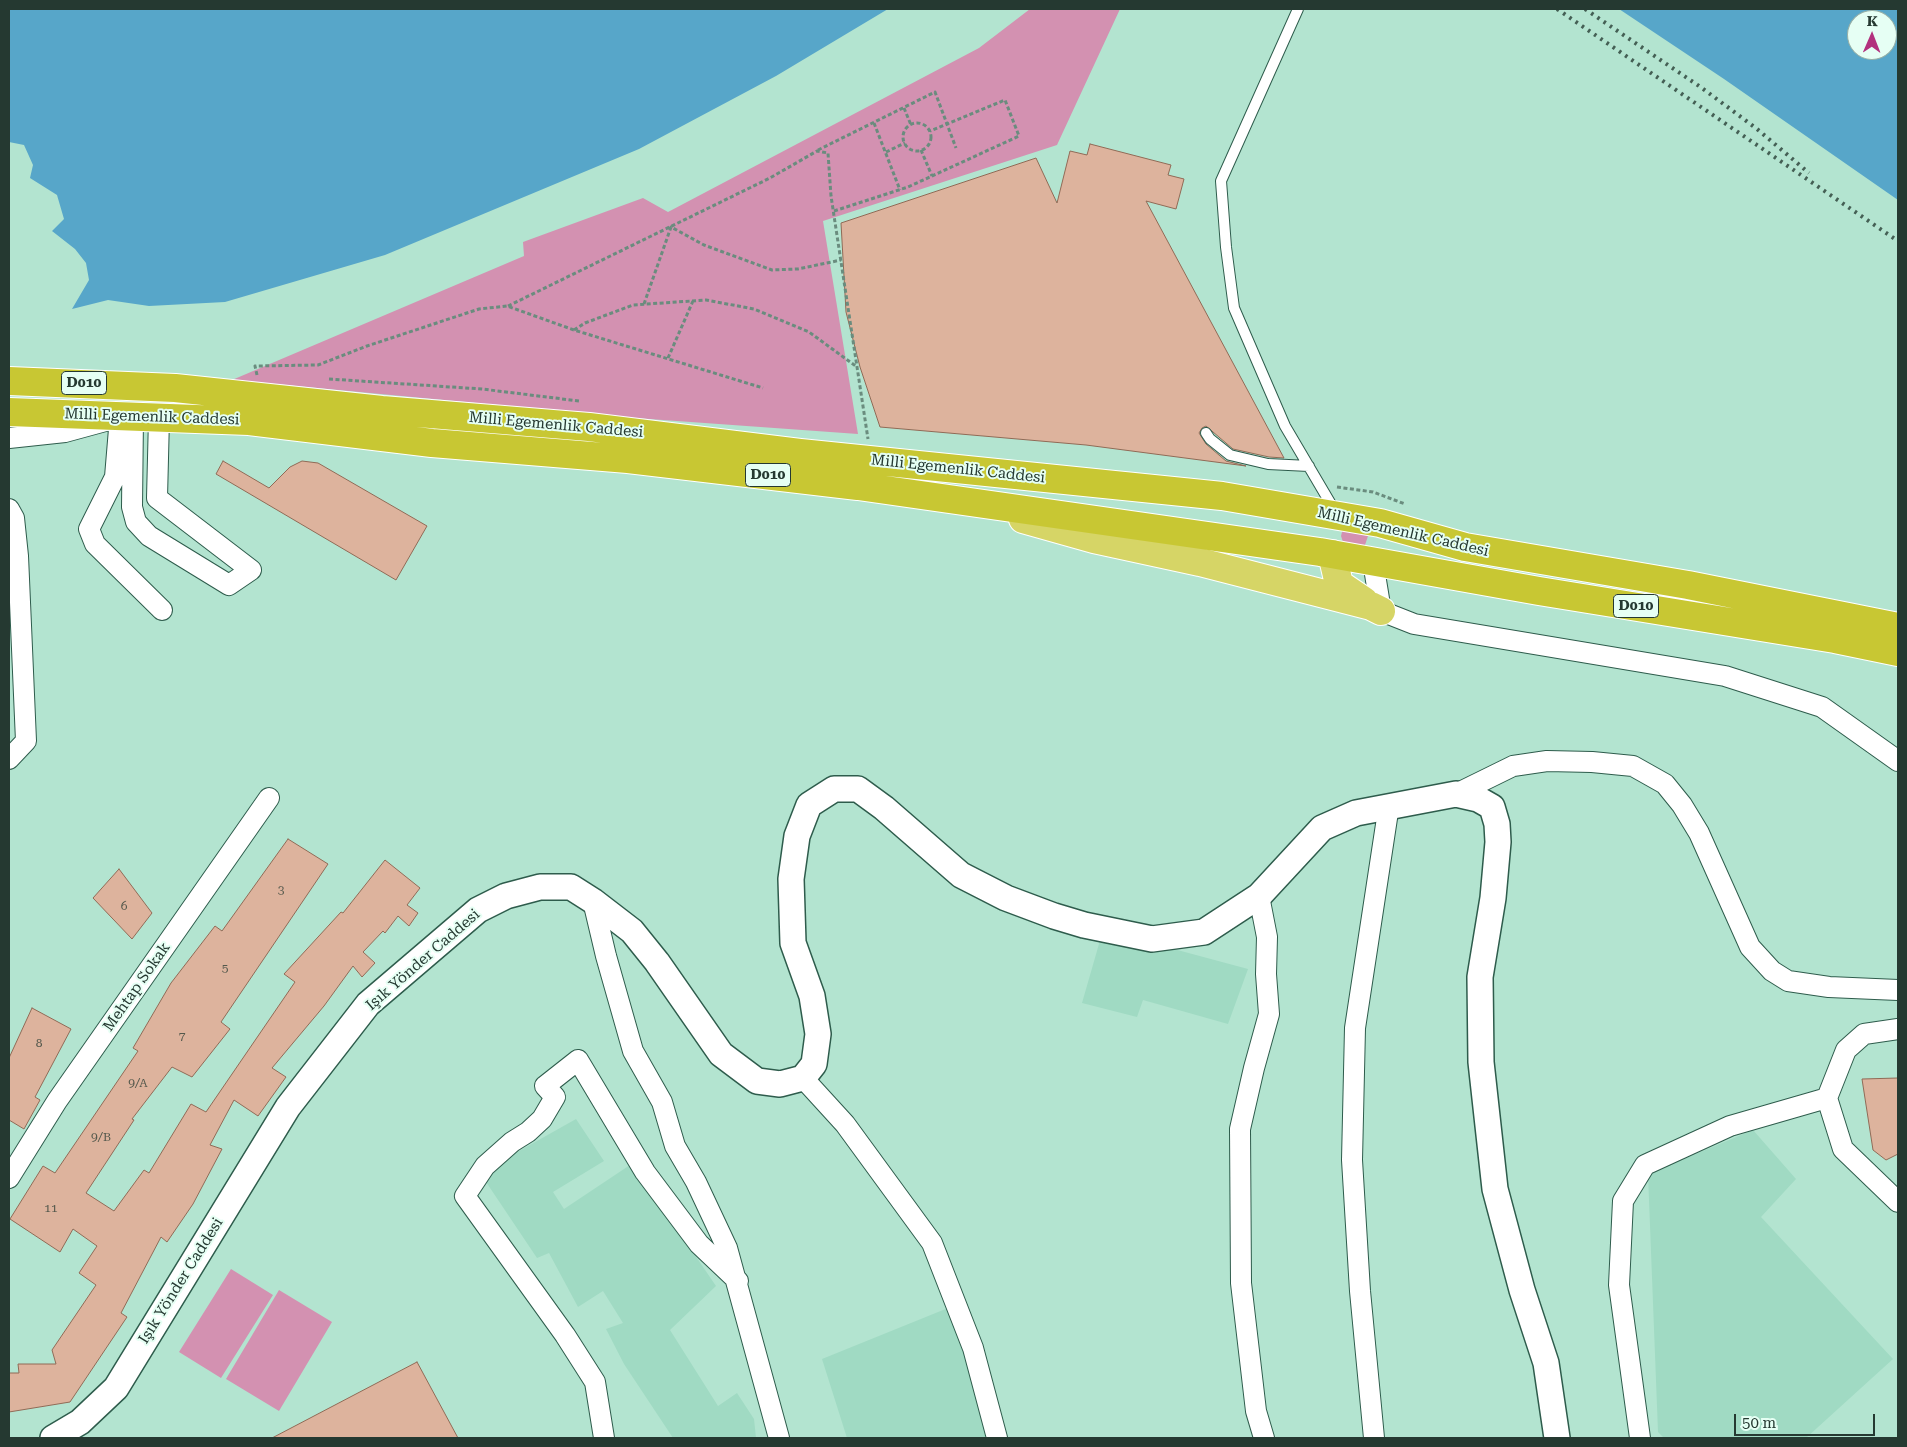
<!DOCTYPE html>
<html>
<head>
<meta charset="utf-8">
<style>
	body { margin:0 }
	#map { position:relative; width:1907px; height:1447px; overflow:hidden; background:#b3e4d0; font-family:"Roboto Serif",serif }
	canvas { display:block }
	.frame { position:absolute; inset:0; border:10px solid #253931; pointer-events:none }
	.north { position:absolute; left:1847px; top:10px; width:50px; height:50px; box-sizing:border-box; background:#e6fff4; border:1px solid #99b0a6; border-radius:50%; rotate:1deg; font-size:14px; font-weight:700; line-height:20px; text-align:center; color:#253931 }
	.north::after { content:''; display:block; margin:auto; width:18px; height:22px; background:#b2327e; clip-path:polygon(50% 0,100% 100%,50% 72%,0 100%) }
	.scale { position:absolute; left:1734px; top:1414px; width:141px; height:22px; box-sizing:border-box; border:2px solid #253931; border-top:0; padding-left:6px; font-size:15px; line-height:18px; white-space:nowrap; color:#253931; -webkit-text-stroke:4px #e6fff4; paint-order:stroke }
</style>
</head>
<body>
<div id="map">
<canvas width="1907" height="1447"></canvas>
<div class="frame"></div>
<div class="north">K</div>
<div class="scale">50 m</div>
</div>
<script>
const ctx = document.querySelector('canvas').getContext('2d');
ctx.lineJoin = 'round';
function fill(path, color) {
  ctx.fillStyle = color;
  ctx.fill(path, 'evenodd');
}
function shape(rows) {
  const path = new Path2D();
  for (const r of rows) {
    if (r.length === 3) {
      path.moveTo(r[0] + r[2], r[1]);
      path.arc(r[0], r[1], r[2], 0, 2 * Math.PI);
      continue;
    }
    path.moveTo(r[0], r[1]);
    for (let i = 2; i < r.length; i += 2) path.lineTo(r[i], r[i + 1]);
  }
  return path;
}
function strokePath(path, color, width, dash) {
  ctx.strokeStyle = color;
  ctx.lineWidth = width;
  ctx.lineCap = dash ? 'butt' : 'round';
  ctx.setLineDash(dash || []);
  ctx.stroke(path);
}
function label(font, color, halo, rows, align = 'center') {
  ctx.font = font + ' "Roboto Serif",serif';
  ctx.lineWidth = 4;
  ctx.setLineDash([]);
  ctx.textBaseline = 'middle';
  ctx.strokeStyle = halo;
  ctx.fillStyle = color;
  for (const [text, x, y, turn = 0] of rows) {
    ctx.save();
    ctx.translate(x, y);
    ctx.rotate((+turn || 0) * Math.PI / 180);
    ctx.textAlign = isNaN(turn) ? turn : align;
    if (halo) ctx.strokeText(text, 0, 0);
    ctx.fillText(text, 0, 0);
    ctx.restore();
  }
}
fill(shape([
	[1103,930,1248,969,1228,1024,1143,1000,1137,1017,1082,1003],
	[576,1119,604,1161,553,1192,564,1209,630,1165,660,1204,716,1286,670,1330,718,1406,737,1393,754,1419,756,1438,673,1438,624,1364,606,1329,623,1323,603,1291,578,1307,549,1253,537,1258,480,1173],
	[1753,1130,1796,1179,1761,1217,1893,1359,1806,1438,1664,1438,1658,1432,1648,1174],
	[948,1308,995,1438,847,1438,822,1359]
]), '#a0dac3');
fill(shape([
	[1030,9,1120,9,1057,145,823,221,858,434,635,418,232,380,524,256,523,242,643,198,668,212,979,48],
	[1343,528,1369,533,1365,545,1362,548,1344,545,1341,536],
	[231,1269,273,1295,221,1378,179,1352],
	[279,1290,332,1322,279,1411,226,1379]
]), '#d391b1');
fill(shape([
	[9,9,888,9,776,76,639,149,385,255,225,302,149,306,108,300,72,309,89,280,86,263,75,249,52,231,64,219,57,195,30,178,33,165,24,145,9,142],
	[1619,9,1898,9,1898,200,1724,79],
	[1857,20,1887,20,1887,50,1857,50]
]), '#57a6c9');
const building = shape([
	[1090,144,1171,165,1168,175,1184,179,1176,209,1146,201,1284,458,1269,457,1233,449,1206,426,1202,428,1199,433,1206,444,1226,461,1246,466,1086,445,880,427,860,367,846,312,841,223,1036,158,1057,203,1070,151,1087,155,1090,144],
	[223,461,269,488,290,467,302,461,318,463,427,526,396,580,216,474,223,461],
	[288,839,328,864,221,1022,230,1029,192,1077,172,1067,132,1119,134,1120,86,1193,114,1211,144,1170,149,1173,191,1104,206,1112,295,982,284,974,341,912,343,913,385,860,420,888,407,905,418,913,409,926,398,916,385,933,383,931,363,952,375,963,362,977,353,966,324,1006,272,1068,286,1077,258,1116,234,1100,210,1145,222,1149,193,1204,167,1242,161,1237,121,1313,127,1317,70,1402,9,1412,9,1373,19,1373,18,1364,56,1364,52,1350,96,1285,79,1273,97,1246,73,1229,60,1252,10,1219,43,1166,55,1173,138,1051,133,1048,171,983,215,926,222,931,288,839],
	[119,869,152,913,132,939,93,898,119,869],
	[32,1008,71,1029,35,1097,40,1100,24,1129,9,1120,9,1058,32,1008],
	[1898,1078,1898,1154,1886,1160,1873,1150,1862,1079,1898,1078],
	[417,1362,458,1438,272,1438,417,1362]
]);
fill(building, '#ddb39d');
strokePath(building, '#906a56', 1);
const service = shape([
	[1298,9,1221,181,1226,247,1234,308,1285,426,1335,511],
	[1206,433,1210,439,1230,455,1268,464,1309,466]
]);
const minor = shape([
	[133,417,132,507,136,522,149,536,229,585,251,570,157,498,159,418],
	[9,438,65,432,120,417,115,477,89,529,95,544,162,610],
	[9,509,14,518,18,556,26,741,9,759],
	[1373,562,1381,611,1414,624,1725,676,1822,707,1898,761],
	[1456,794,1513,766,1547,761,1592,762,1633,766,1665,784,1682,805,1699,833,1750,947,1772,971,1788,981,1829,987,1898,990],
	[1259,896,1267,937,1266,974,1269,1014,1254,1068,1240,1129,1241,1283,1256,1411,1264,1438],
	[593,901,606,956,633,1051,662,1102,675,1146,696,1182,727,1248,779,1438],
	[803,1078,845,1124,932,1243,973,1348,997,1438],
	[1827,1098,1843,1149,1898,1202],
	[9,1178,57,1101,269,798],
	[604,1438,595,1382,565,1335,465,1196,485,1166,512,1142,528,1132,542,1119,555,1097,545,1086,578,1060,645,1172,699,1244,738,1281],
	[1374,1438,1360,1291,1352,1160,1355,1028,1389,805],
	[1640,1438,1619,1285,1623,1201,1645,1165,1730,1126,1827,1098,1846,1050,1864,1034,1898,1029]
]);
const tertiary = shape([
	[53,1438,80,1422,116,1388,288,1107,368,1004,478,910,506,896,540,887,571,887,593,901,632,931,657,962,721,1054,757,1081,780,1084,803,1078,814,1064,818,1034,812,996,793,943,791,879,797,836,809,805,834,789,858,789,884,808,961,875,1006,898,1054,916,1084,925,1152,939,1204,932,1259,896,1322,828,1356,813,1456,794,1478,799,1492,807,1497,824,1498,842,1493,898,1480,977,1481,1062,1495,1189,1522,1290,1546,1363,1557,1438]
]);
const primary = shape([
	[1023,519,1094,539,1200,562,1371,606,1381,611],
	[1332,554,1339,584,1364,601]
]);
const trunk = shape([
	[9,381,175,388,382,410,589,427,800,453,1222,496,1380,523,1465,547,1688,585,1898,627],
	[9,412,249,421,432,443,628,459,858,486,1320,552,1539,591,1835,639,1898,652]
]);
strokePath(service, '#2e5c4c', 12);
strokePath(minor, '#2e5c4c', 22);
strokePath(tertiary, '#2e5c4c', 28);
strokePath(primary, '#fff', 30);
strokePath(trunk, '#fff', 30);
strokePath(shape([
	[904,108,911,125],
	[874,123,900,190],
	[917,137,14],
	[818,150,935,92,956,148],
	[921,150,932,176],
	[886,152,905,143],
	[834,211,908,187,1019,136,1005,100,930,131],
	[644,304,671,227,704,245,772,270,798,269,841,260],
	[508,306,770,178,817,151,828,153,831,196,868,439],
	[574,330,585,323,633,305,706,300,754,309,809,332,857,367],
	[668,358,693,301],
	[257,375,255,366,318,365,367,346,479,309,507,306,574,330,763,388],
	[329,379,482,389,579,401],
	[1337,487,1373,492,1405,504]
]), '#6a8c7e', 3, [4, 2.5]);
strokePath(service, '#fff', 10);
strokePath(minor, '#fff', 20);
strokePath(tertiary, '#fff', 25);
strokePath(primary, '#d6d566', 28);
strokePath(trunk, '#c8c733', 28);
strokePath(shape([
	[1557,9,1898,241],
	[1585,9,1702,88,1757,129,1809,173]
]), '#445f54', 4, [2.5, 5]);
label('12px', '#53584c', null, [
	["3",281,890],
	["6",124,906],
	["5",225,968],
	["7",182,1036],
	["8",39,1043],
	["9/A",138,1083],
	["9/B",101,1137],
	["11",51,1208]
]);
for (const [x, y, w] of [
	[84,383,45],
	[768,475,45],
	[1636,606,45]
]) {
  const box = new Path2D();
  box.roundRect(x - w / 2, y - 11.5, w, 23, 4);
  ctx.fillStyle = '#e6fff4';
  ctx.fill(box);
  strokePath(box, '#253931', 1);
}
label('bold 14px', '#253931', null, [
	["D010",84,383],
	["D010",768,475],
	["D010",1636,606]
]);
label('15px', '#253931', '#e6fff4', [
	["Milli Egemenlik Caddesi",152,417,2],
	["Milli Egemenlik Caddesi",556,425,5],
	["Milli Egemenlik Caddesi",958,469,6],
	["Milli Egemenlik Caddesi",1403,532,13],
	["Işık Yönder Caddesi",423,960,-41],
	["Mehtap Sokak",137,987,-55],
	["Işık Yönder Caddesi",181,1281,-58]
]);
</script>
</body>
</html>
